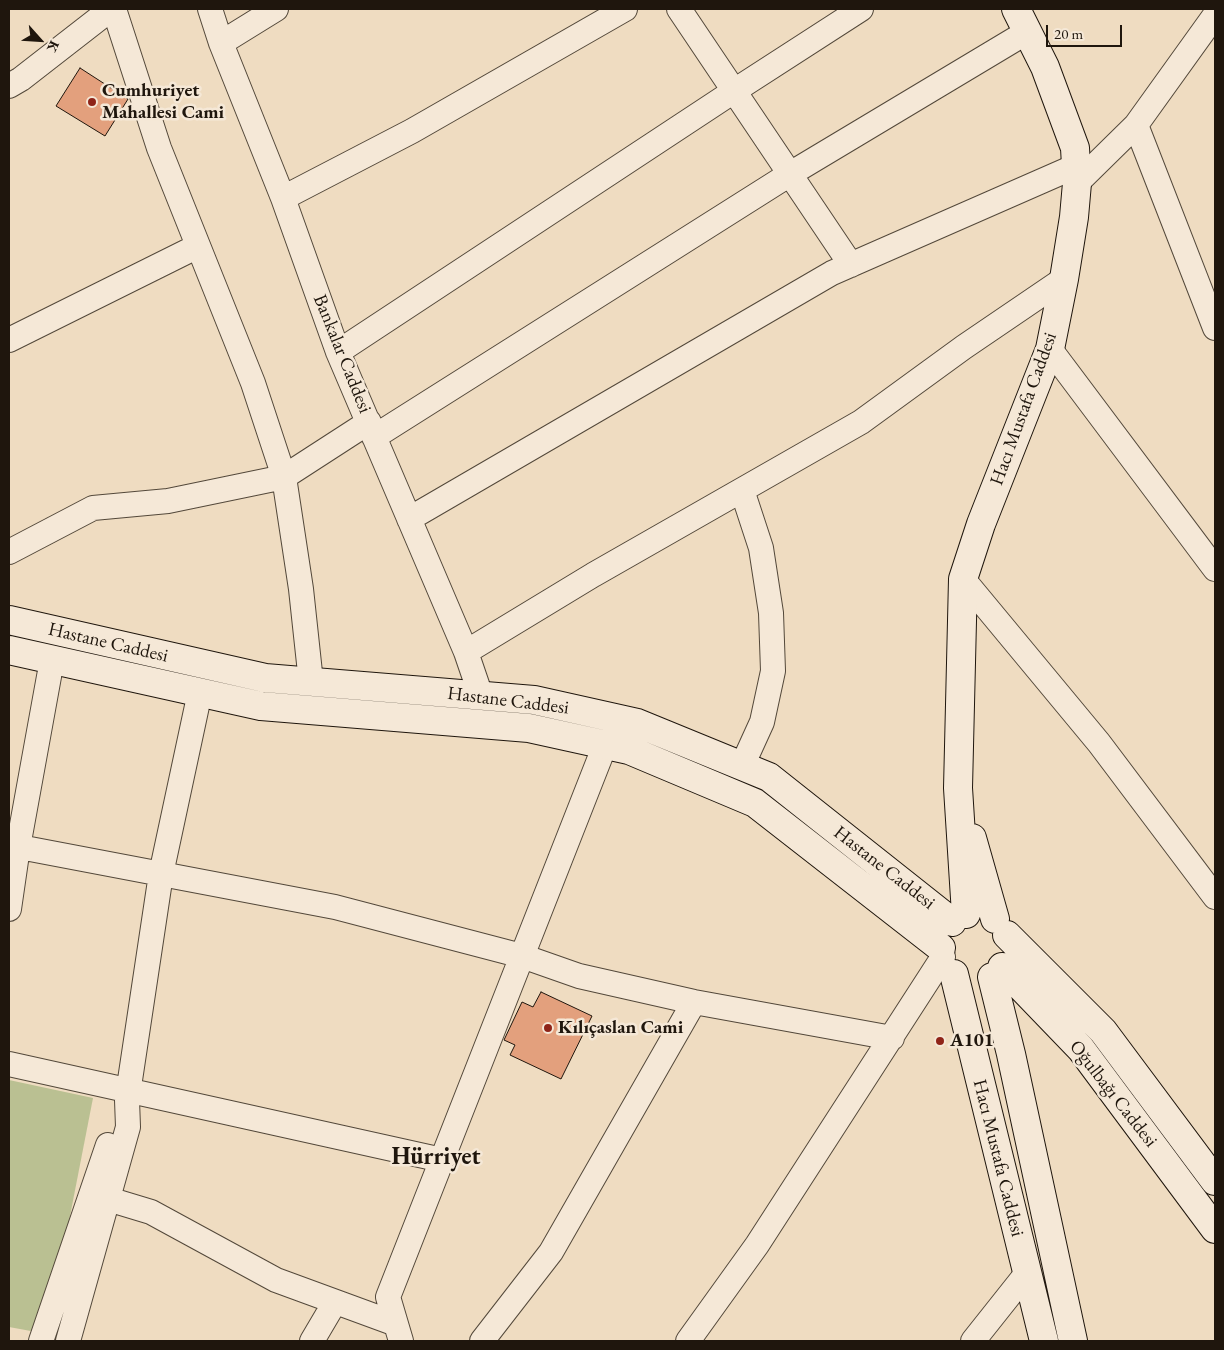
<!DOCTYPE html>
<html>
<head>
<meta charset="utf-8">
<style>
	body { margin:0 }
	#map { position:relative; width:1224px; height:1350px; overflow:hidden; background:#efdcc1; font-family:"EB Garamond",serif }
	canvas { display:block }
	.frame { position:absolute; inset:0; border:10px solid #1f160d; pointer-events:none }
	.north { position:absolute; left:15px; top:15px; width:50px; height:50px; -webkit-text-stroke:4px #f5e8d7; paint-order:stroke; rotate:116deg; font-size:14px; font-weight:700; line-height:20px; text-align:center; color:#1f160d }
	.north::after { content:''; display:block; margin:auto; width:18px; height:22px; background:#1f160d; clip-path:polygon(50% 0,100% 100%,50% 72%,0 100%) }
	.scale { position:absolute; left:1046px; top:25px; width:76px; height:22px; box-sizing:border-box; border:2px solid #1f160d; border-top:0; padding-left:6px; font-size:15px; line-height:18px; white-space:nowrap; color:#1f160d; -webkit-text-stroke:4px #f5e8d7; paint-order:stroke }
</style>
</head>
<body>
<div id="map">
<canvas width="1224" height="1350"></canvas>
<div class="frame"></div>
<div class="north">K</div>
<div class="scale">20 m</div>
</div>
<script>
const ctx = document.querySelector('canvas').getContext('2d');
ctx.lineJoin = 'round';
function fill(path, color) {
  ctx.fillStyle = color;
  ctx.fill(path, 'evenodd');
}
function shape(rows) {
  const path = new Path2D();
  for (const r of rows) {
    path.moveTo(r[0], r[1]);
    for (let i = 2; i < r.length; i += 2) path.lineTo(r[i], r[i + 1]);
  }
  return path;
}
function strokePath(path, color, width, dash) {
  ctx.strokeStyle = color;
  ctx.lineWidth = width;
  ctx.lineCap = dash ? 'butt' : 'round';
  ctx.setLineDash(dash || []);
  ctx.stroke(path);
}
function label(font, color, halo, rows, align = 'center') {
  ctx.font = font + ' "EB Garamond",serif';
  ctx.lineWidth = 5;
  ctx.setLineDash([]);
  ctx.textBaseline = 'middle';
  ctx.strokeStyle = halo;
  ctx.fillStyle = color;
  for (const [text, x, y, turn = 0] of rows) {
    ctx.save();
    ctx.translate(x, y);
    ctx.rotate((+turn || 0) * Math.PI / 180);
    ctx.textAlign = isNaN(turn) ? turn : align;
    if (halo) ctx.strokeText(text, 0, 0);
    ctx.fillText(text, 0, 0);
    ctx.restore();
  }
}
fill(shape([
	[9,1080,93,1098,47,1334,9,1327]
]), '#bac092');
const building = shape([
	[80,68,128,99,105,136,56,106,80,68],
	[541,992,592,1016,561,1079,510,1055,515,1045,504,1040,522,1002,533,1007,541,992]
]);
fill(building, '#e3a07d');
strokePath(building, '#1f160d', 1);
const street = shape([
	[114,9,159,148,253,383,284,477,301,589,311,682],
	[210,9,221,43,283,198,338,352,466,652,481,696],
	[679,9,851,265],
	[221,43,276,9],
	[9,86,21,79,111,9],
	[1136,125,1215,328],
	[1077,183,1136,125,1215,15],
	[283,198,412,131,625,9],
	[9,340,198,246],
	[1050,349,1215,569],
	[338,352,734,91,861,9],
	[374,437,790,174,1027,32],
	[409,519,832,273,1076,166],
	[9,552,93,508,168,501,284,477,369,422],
	[963,579,1099,743,1215,897],
	[466,652,593,575,861,422,964,347,1064,279],
	[742,766,762,722,773,671,771,613,761,548,742,490],
	[9,845,335,907,522,956,579,976,694,1002,892,1038],
	[9,909,18,847,52,660],
	[9,1064,442,1160],
	[108,1199,151,1212,276,1280,396,1324],
	[41,1341,108,1145],
	[68,1341,128,1127,127,1100,161,874,200,692],
	[312,1341,335,1302],
	[401,1341,388,1297,605,745],
	[482,1341,551,1252,694,1002],
	[688,1341,757,1245,943,957],
	[973,1341,1027,1273]
]);
const secondary = shape([
	[9,620,265,678,534,700,637,723,769,777,952,922],
	[9,650,261,706,529,728,629,750,755,803,941,948],
	[972,838,995,919],
	[966,914,958,788,963,579,981,524,1050,349,1064,279,1074,217,1077,183,1075,148,1045,67,1016,9],
	[1007,935,1103,1031,1215,1181],
	[1002,967,1081,1049,1215,1229],
	[954,974,1044,1341],
	[992,977,1011,1054,1073,1341]
]);
strokePath(street, '#53483a', 26);
strokePath(secondary, '#1f160d', 30);
strokePath(street, '#f5e8d7', 24);
strokePath(secondary, '#f5e8d7', 28);
for (const [x, y, r, color] of [
	[92,102,5,"#8f2418"],
	[548,1028,5,"#8f2418"],
	[940,1041,5,"#8f2418"]
]) {
  const dot = new Path2D();
  dot.arc(x, y, r, 0, 2 * Math.PI);
  ctx.fillStyle = color;
  ctx.fill(dot);
  strokePath(dot, '#f5e8d7', 2);
}
label('bold 19px', '#1f160d', '#f5e8d7', [
	["Cumhuriyet",102,91],
	["Mahallesi Cami",102,113],
	["Kılıçaslan Cami",558,1028],
	["A101",950,1041]
], 'left');
label('19px', '#1f160d', '#f5e8d7', [
	["Bankalar Caddesi",342,354,68],
	["Hacı Mustafa Caddesi",1024,409,-70],
	["Hastane Caddesi",108,643,13],
	["Hastane Caddesi",508,701,7],
	["Hastane Caddesi",884,868,38],
	["Oğulbağı Caddesi",1113,1094,52],
	["Hacı Mustafa Caddesi",998,1158,76]
]);
label('bold 24px', '#1f160d', '#f5e8d7', [
	["Hürriyet",436,1157]
]);
</script>
</body>
</html>
